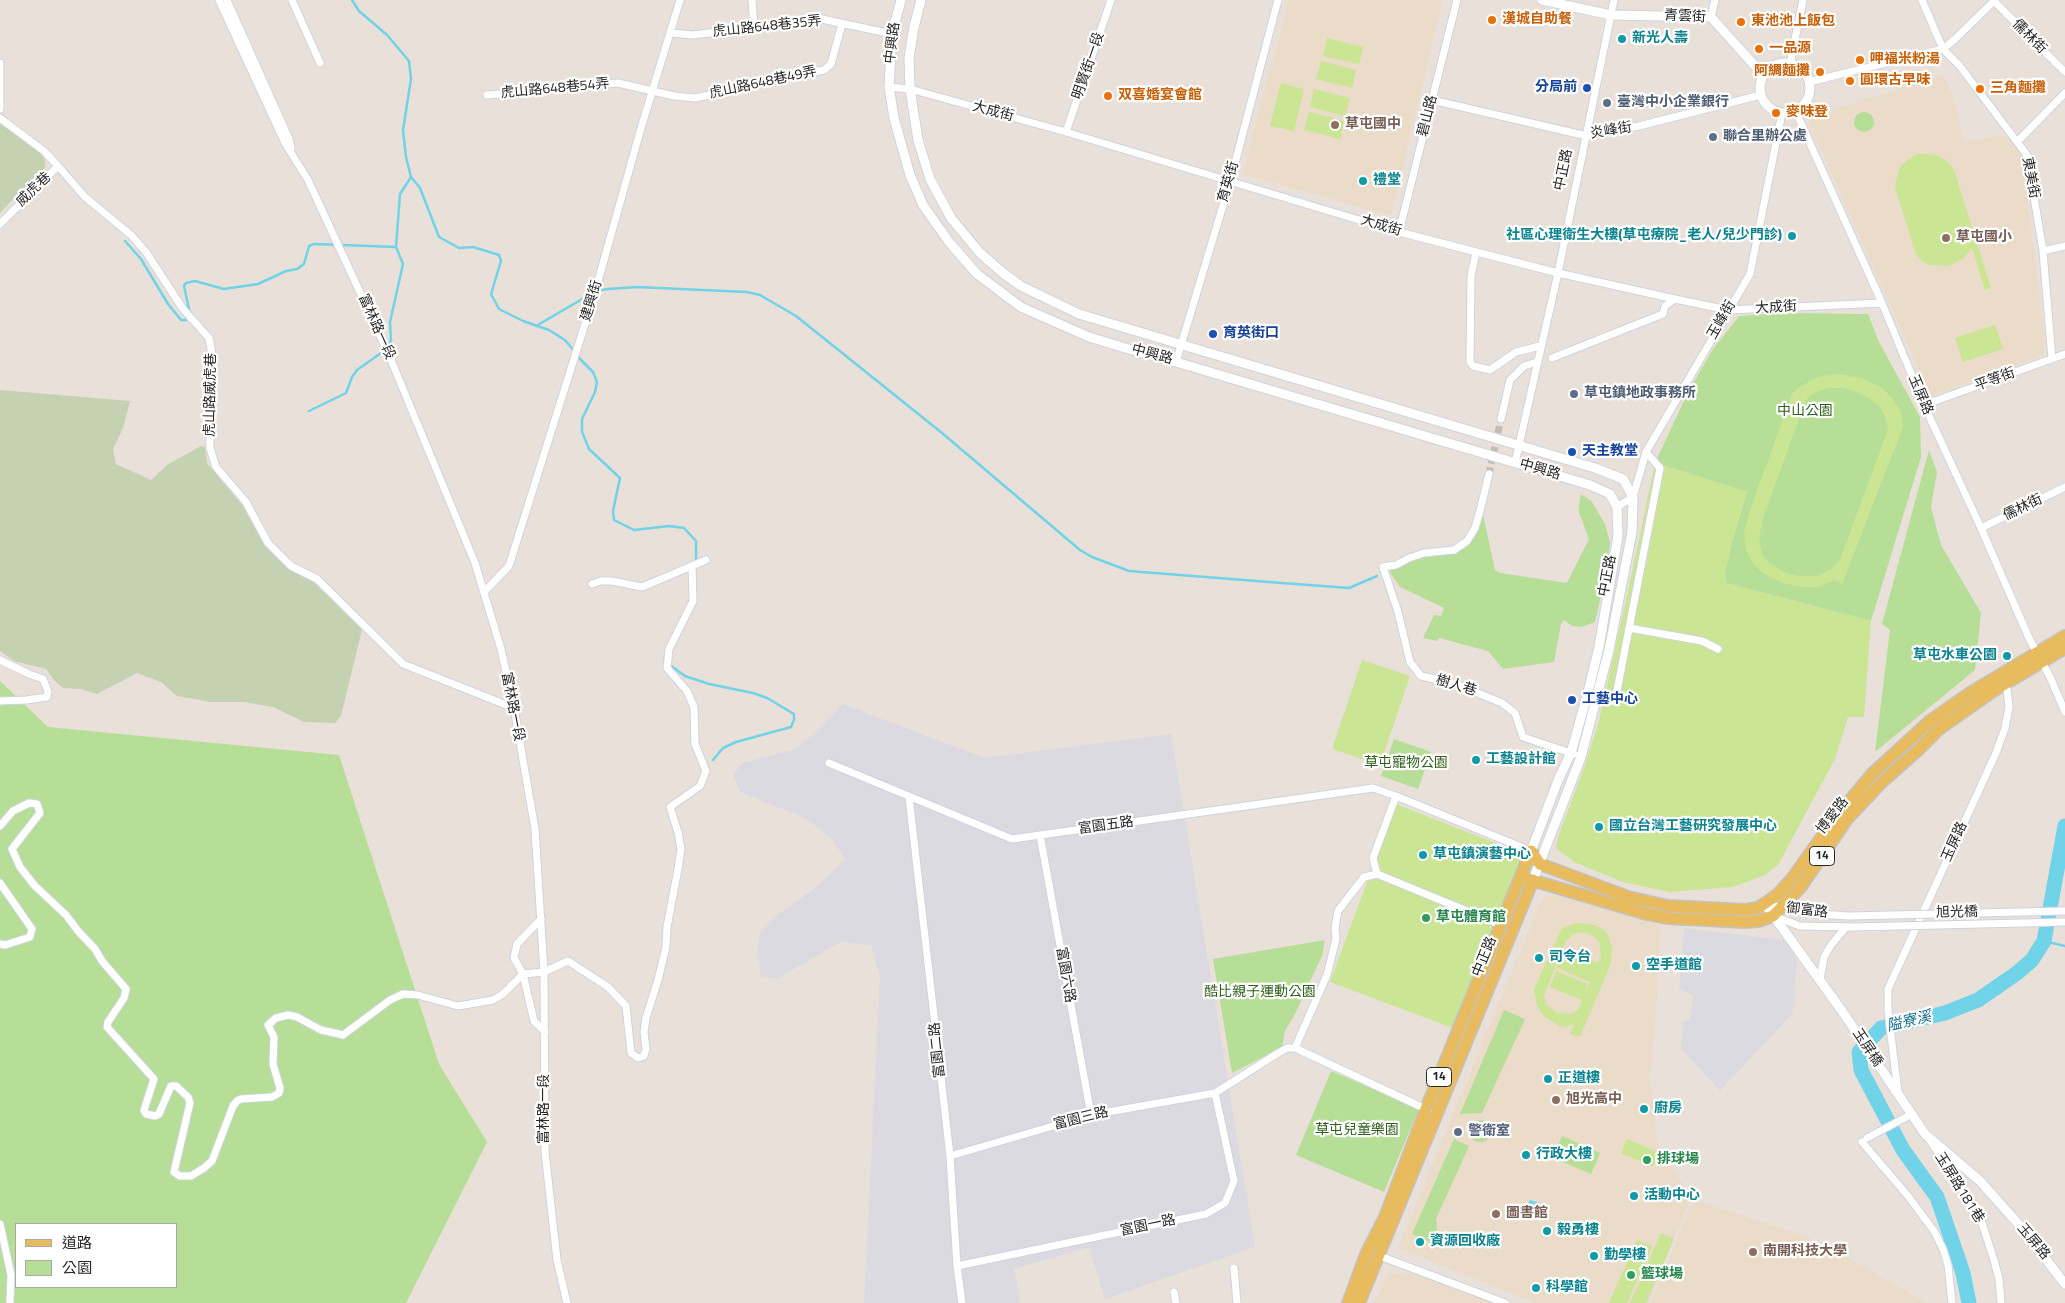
<!DOCTYPE html>
<html>
<head>
<meta charset="utf-8">
<style>
	body { margin:0 }
	#map { position:relative; width:2065px; height:1303px; overflow:hidden; background:#e9e1d9; font-family:"Titillium Web","Noto Sans TC",sans-serif }
	canvas { display:block }
	.legend { position:absolute; left:15px; top:1223px; width:162px; height:65px; box-sizing:border-box; background:#fff; border:1px solid #a9a9a9; margin:0; padding:6px 9px; list-style:none; font-size:15px; color:#272727 }
	.legend li { display:flex; align-items:center; gap:10px; height:25px }
	.legend b { width:25px; border:1px solid #a9a9a9 }
</style>
</head>
<body>
<div id="map">
<canvas width="2065" height="1303"></canvas>
<ul class="legend">
<li><b style="height:6px;background:#e8bb5f"></b>道路</li>
<li><b style="height:14px;background:#b6de97"></b>公園</li>
</ul>
</div>
<script>
const ctx = document.querySelector('canvas').getContext('2d');
ctx.lineJoin = 'round';
function fill(path, color) {
  ctx.fillStyle = color;
  ctx.fill(path, 'evenodd');
}
function shape(rows) {
  const path = new Path2D();
  for (const r of rows) {
    if (r.length === 3) {
      path.moveTo(r[0] + r[2], r[1]);
      path.arc(r[0], r[1], r[2], 0, 2 * Math.PI);
      continue;
    }
    path.moveTo(r[0], r[1]);
    for (let i = 2; i < r.length; i += 2) path.lineTo(r[i], r[i + 1]);
  }
  return path;
}
function strokePath(path, color, width, dash) {
  ctx.strokeStyle = color;
  ctx.lineWidth = width;
  ctx.lineCap = dash ? 'butt' : 'round';
  ctx.setLineDash(dash || []);
  ctx.stroke(path);
}
function label(font, color, halo, rows, align = 'center') {
  ctx.font = font + ' "Titillium Web","Noto Sans TC",sans-serif';
  ctx.lineWidth = 4.5;
  ctx.setLineDash([]);
  ctx.textBaseline = 'middle';
  ctx.strokeStyle = halo;
  ctx.fillStyle = color;
  for (const [text, x, y, turn = 0] of rows) {
    ctx.save();
    ctx.translate(x, y);
    ctx.rotate((+turn || 0) * Math.PI / 180);
    ctx.textAlign = isNaN(turn) ? turn : align;
    if (halo) ctx.strokeText(text, 0, 0);
    ctx.fillText(text, 0, 0);
    ctx.restore();
  }
}
fill(shape([
	[843,704,984,758,1171,734,1255,1247,1105,1299,1089,1247,1014,1269,1020,1303,864,1303,880,976,871,945,840,942,777,979,761,976,757,954,760,932,778,914,814,889,845,859,831,838,805,818,740,792,733,775,742,763,793,750,814,734],
	[1684,928,1785,940,1797,961,1793,1013,1720,1091,1681,1049,1683,1022,1690,1019,1693,996,1679,988]
]), '#dbdae1');
fill(shape([
	[1289,0,1443,0,1391,216,1243,174],
	[1944,75,1953,96,1964,142,1999,136,2007,137,2019,147,2022,155,2045,339,2044,355,1931,396,1807,118],
	[1552,895,1604,907,1660,925,1657,999,1650,1080,1658,1145,1676,1175,1692,1195,1648,1303,1536,1303,1398,1248,1542,899],
	[1693,1200,1807,1236,1820,1246,1850,1259,1927,1303,1651,1303],
	[1404,1272,1446,1280,1504,1303,1375,1303,1386,1277]
]), '#eadcc9');
fill(shape([
	[1864,122,10],
	[1786,313,1868,314,1879,342,1920,417,1921,457,1871,621,1726,583,1725,574,1732,542,1747,492,1655,463,1688,392,1713,349,1739,316],
	[1929,450,1937,472,1931,507,1941,545,1981,613,1975,670,1875,752,1890,630,1882,624],
	[1581,494,1592,502,1605,524,1610,543,1607,569,1595,622,1581,627,1572,626,1564,620,1561,624,1554,662,1503,669,1488,651,1439,638,1437,641,1423,638,1434,615,1441,616,1444,608,1400,587,1391,574,1390,567,1463,544,1482,510,1495,570,1500,573,1567,583,1589,539,1579,512,1579,504],
	[0,681,48,727,339,755,439,1064,487,1142,406,1303,0,1303],
	[16,1224,176,1224,176,1287,16,1287],
	[1394,739,1431,752,1418,789,1381,776],
	[1325,940,1322,956,1295,1014,1285,1031,1282,1047,1232,1073,1213,959],
	[1504,1010,1525,1019,1482,1113,1460,1114],
	[1331,1071,1419,1108,1384,1192,1296,1155],
	[1480,1131,11],
	[1562,1136,1600,1153,1591,1174,1553,1158],
	[1454,1139,1469,1146,1436,1219,1438,1238,1435,1244,1412,1234]
]), '#b6de97');
fill(shape([
	[0,123,5,124,40,150,45,161,45,168,38,177,20,192,0,213],
	[0,390,130,401,123,428,113,449,116,464,151,480,167,465,201,446,205,447,207,463,242,505,261,539,277,556,303,572,362,629,341,716,335,723,304,722,273,707,244,702,211,702,177,696,161,682,137,673,97,694,81,689,63,688,54,680,46,669,14,661,0,651]
]), '#c4d2b1');
fill(shape([
	[1327,38,1363,47,1359,64,1323,56],
	[1321,61,1356,70,1352,88,1316,79],
	[1281,83,1304,89,1294,131,1270,126],
	[1314,89,1350,98,1345,116,1310,107],
	[1309,112,1344,121,1340,139,1304,130],
	[1917,154,1929,154,1939,156,1948,162,1954,170,1991,288,1985,290,1972,248,1963,259,1948,266,1930,265,1922,261,1916,254,1895,187,1899,169,1907,160],
	[1995,325,2003,349,1963,362,1955,338],
	[1838,374,1862,378,1881,387,1892,398,1901,411,1903,427,1842,584,1835,580,1818,587,1802,587,1782,583,1764,574,1754,565,1746,550,1744,533,1749,513,1792,394,1799,387,1818,377],
	[1828,388,1843,388,1857,392,1869,398,1880,407,1886,419,1888,430,1840,559,1831,569,1817,576,1801,576,1786,573,1768,562,1762,554,1759,539,1763,518,1806,400,1812,394],
	[1655,463,1747,492,1732,542,1725,574,1726,583,1871,621,1864,717,1848,717,1835,759,1778,865,1765,875,1733,887,1669,892,1623,882,1574,862,1556,848,1558,837,1583,771,1598,725,1628,591],
	[1362,660,1410,676,1380,765,1332,749],
	[1396,804,1523,854,1453,1028,1330,982],
	[1578,923,1594,925,1601,928,1607,933,1612,948,1611,963,1580,1037,1570,1034,1574,1024,1566,1027,1560,1026,1544,1016,1537,1006,1534,989,1562,928],
	[1582,932,1592,935,1599,942,1601,956,1598,963,1564,949,1557,968,1590,982,1578,1010,1570,1014,1557,1013,1546,1004,1544,995,1566,941,1573,934],
	[1556,971,1588,984,1582,1000,1550,987],
	[1627,1139,1659,1153,1653,1167,1621,1153],
	[1661,1233,1674,1239,1646,1303,1630,1303],
	[1637,1240,1652,1246,1627,1303,1609,1303]
]), '#cae593');
fill(shape([
	[1530,1200,1546,1205,1538,1216,1528,1218,1525,1208]
]), '#70d3e7');
strokePath(shape([
	[352,0,359,11,387,35,409,61,411,79,403,130,406,157,411,177,420,188,439,237,459,248,473,247,499,255,501,261,491,294,499,309,523,321,549,330,565,340,574,351],
	[125,241,141,259,168,304,181,320,186,320,190,314,184,286,186,283,195,281,224,289,258,284,286,271,297,269,304,264,309,246,314,244,396,247],
	[536,326,596,291,608,289,637,287,747,292,760,295,796,316,942,433,1080,550,1092,557,1129,571,1282,583,1349,588,1377,576],
	[577,356,593,372,597,382,595,392,582,419,582,432,589,449,620,478,613,511,614,520,634,530,669,526,684,528,696,541,696,564],
	[309,411,346,393,352,377,357,370,381,353,391,341,390,322,403,264,396,247,400,194,411,177],
	[670,665,685,676,709,684,753,693,767,698,794,714,794,720,791,727,736,742,723,748,713,760],
	[2044,941,2065,946]
]), '#70d3e7', 2.5);
strokePath(shape([
	[1969,1303,1963,1273,1937,1197,1903,1150,1861,1070,1859,1052,1881,1028,1945,1013,1978,1000,2017,973,2032,960,2044,941,2065,826]
]), '#70d3e7', 15);
strokePath(shape([
	[1489,474,1501,419]
]), '#c2bcb5', 7, [7, 3.5]);
const minor = shape([
	[219,0,285,143,308,180,389,355,475,563,501,649,514,708,535,829,544,972,545,1152,557,1260,567,1303],
	[227,0,289,139,291,148],
	[292,0,320,63],
	[752,0,754,28],
	[1922,0,1943,49,1959,65,2027,155,2043,251,2052,359],
	[1994,1,2065,72],
	[1711,17,1715,0],
	[671,33,693,35,822,19,892,34],
	[0,63,0,109],
	[1790,64,1803,0],
	[1809,82,1943,49,1955,39,1995,0],
	[889,87,910,89,1066,132,1399,232,1558,273,1675,299,1728,310,1882,303],
	[487,95,618,83,674,96,695,98,824,70,831,64,842,24],
	[1432,100,1587,136,1639,126,1761,95],
	[1795,110,1882,303,1924,405,1981,528,2029,638,2050,677,2065,712],
	[0,118,44,151,58,166,0,224],
	[1066,132,1111,0],
	[2018,141,2065,93],
	[58,166,85,197,131,235,146,252,183,309,209,338,214,365,209,393,210,448,216,467,246,502,268,543,291,566,317,579,403,664,514,708],
	[1399,232,1457,0],
	[2043,251,2065,246],
	[1476,252,1471,276,1470,362,1473,366,1490,370,1516,352,1540,346],
	[1552,358,1663,314,1665,306,1675,299],
	[1176,362,1230,182,1278,0],
	[1924,405,2065,354],
	[1501,419,1510,380,1524,366,1537,362],
	[1515,463,1558,273,1614,0],
	[1489,474,1480,511,1475,528,1467,541,1454,550,1424,553,1409,558,1396,565,1383,567,1398,612,1410,662,1421,676,1453,683,1502,703,1515,713,1523,737,1574,754],
	[1617,507,1633,497,1646,452,1750,274,1782,113],
	[1981,528,2065,487],
	[592,584,601,581,612,581,642,587,706,560],
	[484,592,509,566,595,292,641,128,680,0],
	[1629,628,1702,641,1718,649],
	[0,660,29,674,43,679,48,691,47,697,26,700,0,701],
	[1592,700,1596,702,1615,701,1660,468,1646,452],
	[829,763,1012,839,1373,788,1396,796],
	[909,797,950,1156,957,1266,962,1303],
	[0,826,13,811,29,803,37,804,40,813,12,849,20,867,35,886,66,915,78,931,95,949,102,961,126,989,124,998,108,1022,107,1027,154,1079,144,1110,146,1114,155,1116,159,1114,171,1086,176,1086,188,1097,190,1103,174,1172,180,1176,191,1176,204,1168,212,1161,233,1106,237,1101,241,1099,272,1097,279,1093,280,1088,273,1064,274,1037,268,1025,276,1018,288,1015,297,1017,321,1030,343,1035,390,1000,403,994,418,995,458,1006,493,1000,503,994,523,974,544,972,568,961,608,987,626,1006,631,1053,638,1058,644,1056,646,1049,644,1032,646,1018,658,980,666,947,667,927,678,869,681,849,678,832,670,807,700,786,706,771,695,744,694,707,687,691,667,668,669,649,693,601,692,566],
	[1040,835,1091,1115],
	[0,883,32,929,30,937,5,945,0,944],
	[1765,904,1805,913,1849,916],
	[1774,916,1800,926,1853,927],
	[541,919,517,944,514,958,523,974,534,1021,545,1032],
	[1501,925,1377,874,1373,858,1396,796,1531,851],
	[1820,979,1824,957,1831,945,1846,927],
	[1295,1048,1428,1110],
	[1898,1092,1888,1011,1888,989,1996,753,2005,728,2009,707,2006,681],
	[1867,1138,1912,1114],
	[1929,1139,1973,1205,1982,1223,1994,1260,1999,1279,2001,1303],
	[1862,1142,1908,1196,1934,1231,1943,1249,1948,1265,1952,1303],
	[950,1156,1091,1115,1215,1093,1275,1055,1287,1048,1295,1048,1327,975,1336,939,1335,928,1338,911,1364,877,1377,874],
	[0,1224,11,1275,10,1303],
	[1377,1255,1505,1303],
	[957,1266,1206,1214,1225,1203,1234,1181,1215,1093],
	[1234,1268,1237,1303],
	[1174,1292,1176,1303]
]);
const tertiary = shape([
	[901,0,892,34,889,87,894,118,910,175,923,205,949,242,977,274,1021,307,1089,337,1132,350,1176,362,1590,485,1610,494,1617,507,1618,536,1599,647,1588,692,1571,753,1559,778,1531,851],
	[921,0,914,27,909,58,910,89,918,140,930,179,951,218,980,253,1003,273,1021,286,1079,314,1595,468,1623,479,1633,497,1632,532,1609,650,1581,757,1533,880],
	[1542,0,1611,15,1711,17,1763,75],
	[1785,88,25],
	[1765,904,1842,1011,1925,1134,1980,1181,2021,1227,2065,1284]
]);
const primary = shape([
	[1531,851,1540,864,1628,897,1668,906,1746,910,1758,908,1777,895,1791,880,1836,817,1873,773,1930,721,1970,693,2065,636],
	[1521,877,1647,914,1667,918,1745,922,1758,921,1773,916,1800,888,1847,819,1882,782,1918,750,1939,729,1993,691,2065,648],
	[1348,1303,1367,1252,1385,1217,1426,1109,1531,851],
	[1359,1303,1533,880]
]);
strokePath(minor, '#ced3e0', 9);
strokePath(tertiary, '#ced3e0', 11);
strokePath(primary, '#c3c3c3', 14);
strokePath(minor, '#fff', 7);
strokePath(tertiary, '#fff', 9);
strokePath(primary, '#e8bb5f', 11);
const minorBridge = shape([
	[1849,916,2065,911],
	[1853,927,2065,922]
]);
strokePath(minorBridge, '#ced3e0', 9, []);
strokePath(minorBridge, '#fff', 7);
for (const [x, y, r, color] of [
	[1492,20,5,"#e8710a"],
	[1741,22,5,"#e8710a"],
	[1622,39,5,"#0f9aa8"],
	[1759,49,5,"#e8710a"],
	[1860,60,5,"#e8710a"],
	[1820,72,5,"#e8710a"],
	[1850,81,5,"#e8710a"],
	[1587,88,5,"#1a4fb4"],
	[1980,89,5,"#e8710a"],
	[1108,96,5,"#e8710a"],
	[1607,103,5,"#5c6f8a"],
	[1776,113,5,"#e8710a"],
	[1335,125,5,"#8d6e63"],
	[1713,137,5,"#5c6f8a"],
	[1363,181,5,"#0f9aa8"],
	[1792,236,5,"#0f9aa8"],
	[1946,238,5,"#8d6e63"],
	[1213,334,5,"#1a4fb4"],
	[1574,394,5,"#5c6f8a"],
	[1572,452,5,"#1a4fb4"],
	[2007,656,5,"#0f9aa8"],
	[1572,700,5,"#1a4fb4"],
	[1476,760,5,"#0f9aa8"],
	[1599,827,5,"#0f9aa8"],
	[1423,855,5,"#0f9aa8"],
	[1426,918,5,"#2e9e5b"],
	[1539,958,5,"#0f9aa8"],
	[1636,966,5,"#0f9aa8"],
	[1548,1079,5,"#0f9aa8"],
	[1556,1100,5,"#8d6e63"],
	[1644,1109,5,"#0f9aa8"],
	[1458,1132,5,"#5c6f8a"],
	[1526,1155,5,"#0f9aa8"],
	[1647,1160,5,"#2e9e5b"],
	[1634,1196,5,"#0f9aa8"],
	[1496,1214,5,"#8d6e63"],
	[1547,1231,5,"#0f9aa8"],
	[1420,1242,5,"#0f9aa8"],
	[1753,1252,5,"#8d6e63"],
	[1594,1256,5,"#0f9aa8"],
	[1631,1275,5,"#2e9e5b"],
	[1536,1288,5,"#0f9aa8"]
]) {
  const dot = new Path2D();
  dot.arc(x, y, r, 0, 2 * Math.PI);
  ctx.fillStyle = color;
  ctx.fill(dot);
  strokePath(dot, '#fff', 2);
}
for (const [x, y, w] of [
	[1822,856,25],
	[1439,1077,25]
]) {
  const box = new Path2D();
  box.roundRect(x - w / 2, y - 9.5, w, 19, 4);
  ctx.fillStyle = '#fff';
  ctx.fill(box);
  strokePath(box, '#272727', 1);
}
label('bold 12px', '#272727', null, [
	["14",1822,856],
	["14",1439,1077]
]);
label('14px', '#272727', '#fff', [
	["青雲街",1685,17,3],
	["虎山路648巷35弄",767,27,-6],
	["儒林街",2029,37,45],
	["中興路",893,43,-83],
	["明賢街一段",1089,66,-71],
	["虎山路648巷49弄",763,83,-12],
	["虎山路648巷54弄",555,89,-5],
	["大成街",993,112,15],
	["碧山路",1428,116,-76],
	["炎峰街",1611,131,-9],
	["中正路",1564,170,-78],
	["東美街",2030,178,79],
	["育英街",1229,182,-74],
	["威虎巷",34,190,-44],
	["大成街",1381,226,17],
	["建興街",592,301,-73],
	["大成街",1776,308,-3],
	["玉峰街",1722,320,-60],
	["富林路一段",376,327,66],
	["中興路",1152,355,15],
	["平等街",1995,380,-20],
	["虎山路威虎巷",211,395,-89],
	["玉屏路",1920,395,67],
	["中興路",1540,470,16],
	["儒林街",2023,508,-26],
	["中正路",1608,576,-79],
	["樹人巷",1456,686,17],
	["富林路一段",512,707,79],
	["博愛路",1833,816,-52],
	["富園五路",1106,826,-8],
	["玉屏路",1955,842,-66],
	["御富路",1807,911,7],
	["旭光橋",1957,913,-1],
	["中正路",1485,957,-68],
	["富園六路",1065,975,80],
	["玉屏橋",1867,1048,56],
	["富園二路",938,1050,-96],
	["富林路一段",545,1109,-90],
	["富園三路",1081,1119,-14],
	["玉屏路181巷",1959,1188,58],
	["富園一路",1148,1226,-12],
	["玉屏路",2033,1242,50]
]);
label('bold 14px', '#c56008', '#fff', [
	["漢城自助餐",1502,20],
	["東池池上飯包",1751,22],
	["一品源",1769,49],
	["呷福米粉湯",1870,60],
	["阿綢麵攤",1810,72,"right"],
	["圓環古早味",1860,81],
	["三角麵攤",1990,89],
	["双喜婚宴會館",1118,96],
	["麥味登",1786,113]
], 'left');
label('bold 14px', '#0d838f', '#fff', [
	["新光人壽",1632,39],
	["禮堂",1373,181],
	["社區心理衛生大樓(草屯療院_老人/兒少門診)",1782,236,"right"],
	["草屯水車公園",1997,656,"right"],
	["工藝設計館",1486,760],
	["國立台灣工藝研究發展中心",1609,827],
	["草屯鎮演藝中心",1433,855],
	["司令台",1549,958],
	["空手道館",1646,966],
	["正道樓",1558,1079],
	["廚房",1654,1109],
	["行政大樓",1536,1155],
	["活動中心",1644,1196],
	["毅勇樓",1557,1231],
	["資源回收廠",1430,1242],
	["勤學樓",1604,1256],
	["科學館",1546,1288]
], 'left');
label('bold 14px', '#164399', '#fff', [
	["分局前",1577,88,"right"],
	["育英街口",1223,334],
	["天主教堂",1582,452],
	["工藝中心",1582,700]
], 'left');
label('bold 14px', '#4e5e75', '#fff', [
	["臺灣中小企業銀行",1617,103],
	["聯合里辦公處",1723,137],
	["草屯鎮地政事務所",1584,394],
	["警衛室",1468,1132]
], 'left');
label('bold 14px', '#785e54', '#fff', [
	["草屯國中",1345,125],
	["草屯國小",1956,238],
	["旭光高中",1566,1100],
	["圖書館",1506,1214],
	["南開科技大學",1763,1252]
], 'left');
label('14px', '#315f1c', '#fff', [
	["中山公園",1805,412],
	["草屯寵物公園",1406,764],
	["酷比親子運動公園",1260,993],
	["草屯兒童樂園",1357,1131]
]);
label('bold 14px', '#27864d', '#fff', [
	["草屯體育館",1436,918],
	["排球場",1657,1160],
	["籃球場",1641,1275]
], 'left');
label('italic 15px', '#14708e', '#fff', [
	["隘寮溪",1909,1022,-13]
]);
</script>
</body>
</html>
